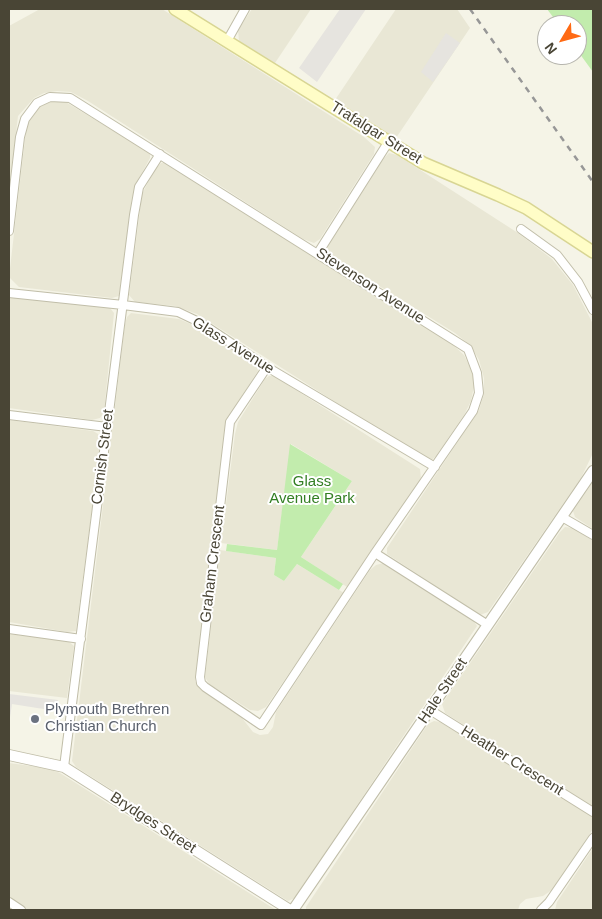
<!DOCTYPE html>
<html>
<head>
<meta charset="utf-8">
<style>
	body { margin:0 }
	#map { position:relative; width:602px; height:919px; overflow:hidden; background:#f5f4e7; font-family:Arial,sans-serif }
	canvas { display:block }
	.frame { position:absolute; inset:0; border:10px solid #494535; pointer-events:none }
	.north { position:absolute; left:537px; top:15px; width:50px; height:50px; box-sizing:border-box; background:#fff; border:1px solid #b6b5ae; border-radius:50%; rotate:233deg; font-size:14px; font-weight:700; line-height:20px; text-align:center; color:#494535 }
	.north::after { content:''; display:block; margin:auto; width:18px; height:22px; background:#ff6a14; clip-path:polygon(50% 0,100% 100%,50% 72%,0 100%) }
</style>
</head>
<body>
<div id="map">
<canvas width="602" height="919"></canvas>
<div class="frame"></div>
<div class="north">N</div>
</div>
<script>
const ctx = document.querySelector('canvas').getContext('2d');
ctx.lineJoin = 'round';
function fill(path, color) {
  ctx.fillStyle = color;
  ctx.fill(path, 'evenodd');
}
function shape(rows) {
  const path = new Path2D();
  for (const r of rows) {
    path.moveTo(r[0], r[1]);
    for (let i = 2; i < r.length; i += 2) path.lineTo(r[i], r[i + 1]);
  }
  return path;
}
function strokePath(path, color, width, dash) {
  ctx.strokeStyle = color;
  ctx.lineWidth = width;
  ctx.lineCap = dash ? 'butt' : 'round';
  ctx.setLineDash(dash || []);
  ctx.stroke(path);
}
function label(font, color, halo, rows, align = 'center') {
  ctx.font = font + ' Arial,sans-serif';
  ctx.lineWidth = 4;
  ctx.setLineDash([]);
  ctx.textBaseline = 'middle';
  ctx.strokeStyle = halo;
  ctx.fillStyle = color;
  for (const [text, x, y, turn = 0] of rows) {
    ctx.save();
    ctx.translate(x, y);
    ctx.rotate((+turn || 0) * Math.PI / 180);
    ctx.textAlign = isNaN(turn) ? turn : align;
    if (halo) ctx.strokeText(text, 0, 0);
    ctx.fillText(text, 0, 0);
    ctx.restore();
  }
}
fill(shape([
	[40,9,162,9,364,137,375,147,374,154,320,239,314,243,303,239,88,101,71,92,57,91,44,93,34,98,18,116,9,192,9,26],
	[252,9,311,9,275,63,239,41,238,30],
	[396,9,457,9,470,28,396,138,335,100],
	[52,101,64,101,150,153,150,158,137,182,132,198,119,296,112,298,19,287,9,277,26,130,30,119,40,107],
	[389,153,397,155,518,233,552,259,573,285,593,324,593,453,581,478,488,612,480,615,387,554,387,548,479,410,484,394,484,378,479,360,471,346,455,333,334,258,328,251,328,245,383,159],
	[161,163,167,163,452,344,464,355,472,371,474,386,471,401,464,415,436,456,432,460,425,459,197,314,175,306,135,302,129,295,142,194,155,169],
	[11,297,101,306,110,308,114,313,104,412,100,418,92,420,9,408,9,298],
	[131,313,179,319,200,328,256,364,258,371,229,416,225,431,195,681,199,688,242,718,253,732,260,735,268,734,273,727,276,712,370,570,376,565,384,563,473,620,477,626,295,898,288,901,76,767,72,761,125,324,127,317],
	[269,376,274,376,420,469,421,480,347,587,301,557,352,481,291,444,277,550,221,543,235,434,238,422,265,379],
	[9,420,93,431,100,435,100,447,76,631,67,632,9,622],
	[593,482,593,529,575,517,573,511],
	[565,527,573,528,593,541,593,807,445,713,442,704,560,532],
	[220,550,276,558,274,575,284,581,297,564,344,593,266,707,258,711,250,710,209,684,205,677],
	[9,634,68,641,74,646,67,698,9,691],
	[434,721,440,722,590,814,593,818,593,829,552,890,543,896,526,899,520,904,518,910,306,910,306,907,428,724],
	[9,763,46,768,60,773,276,910,27,910,9,899],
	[593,848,593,910,555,910,557,902]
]), '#e9e7d5');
fill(shape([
	[547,9,593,9,593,72,577,50,577,25,559,25],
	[290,444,352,481,301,557,343,584,339,590,297,564,284,581,274,575,276,558,226,551,227,544,277,550]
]), '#c2ecad');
fill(shape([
	[340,9,366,9,317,82,299,68],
	[446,33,460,43,433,82,421,72],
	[9,694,58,700,56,711,12,704,9,724]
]), '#e6e4df');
const minor = shape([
	[227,41,245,9],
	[521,229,557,255,578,282,593,310],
	[9,231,20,137,25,119,37,103,50,97,70,98,468,349,477,373,479,393,473,411,375,553,261,725,205,687,201,683,200,677,230,422,267,367],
	[318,253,389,141],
	[9,293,123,305,178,312,201,323,267,367,435,467],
	[9,415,107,427],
	[562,517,593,535],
	[375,553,488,625],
	[9,629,81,639],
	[430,710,593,812],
	[64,767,134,215,139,187,160,154],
	[9,902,21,910],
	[541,910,549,902,593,838]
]);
const tertiary = shape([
	[9,755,64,767,290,910],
	[293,910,593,471]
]);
const secondary = shape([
	[175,9,423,163,498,195,526,208,593,252]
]);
strokePath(minor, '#c1bea9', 10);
strokePath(tertiary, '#c1bea9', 12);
strokePath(secondary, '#d8d593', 14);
strokePath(minor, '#fff', 8);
strokePath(tertiary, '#fff', 10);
strokePath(secondary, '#fffdc7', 11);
strokePath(shape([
	[470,9,593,182]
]), '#979797', 2.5, [6, 6]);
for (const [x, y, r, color] of [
	[35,719,5,"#6b7280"]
]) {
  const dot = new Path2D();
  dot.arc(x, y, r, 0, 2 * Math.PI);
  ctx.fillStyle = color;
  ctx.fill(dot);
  strokePath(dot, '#fff', 2);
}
label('15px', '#494535', '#fff', [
	["Trafalgar Street",376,133,32],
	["Stevenson Avenue",370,286,33],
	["Glass Avenue",233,346,32],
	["Cornish Street",103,457,-83],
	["Graham Crescent",213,564,-83],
	["Hale Street",443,691,-56],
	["Heather Crescent",512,761,32],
	["Brydges Street",153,823,33]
]);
label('15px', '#337f23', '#fff', [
	["Glass",312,482],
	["Avenue Park",312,499]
]);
label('15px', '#5b616d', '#fff', [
	["Plymouth Brethren",45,710],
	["Christian Church",45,727]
], 'left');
</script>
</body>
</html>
